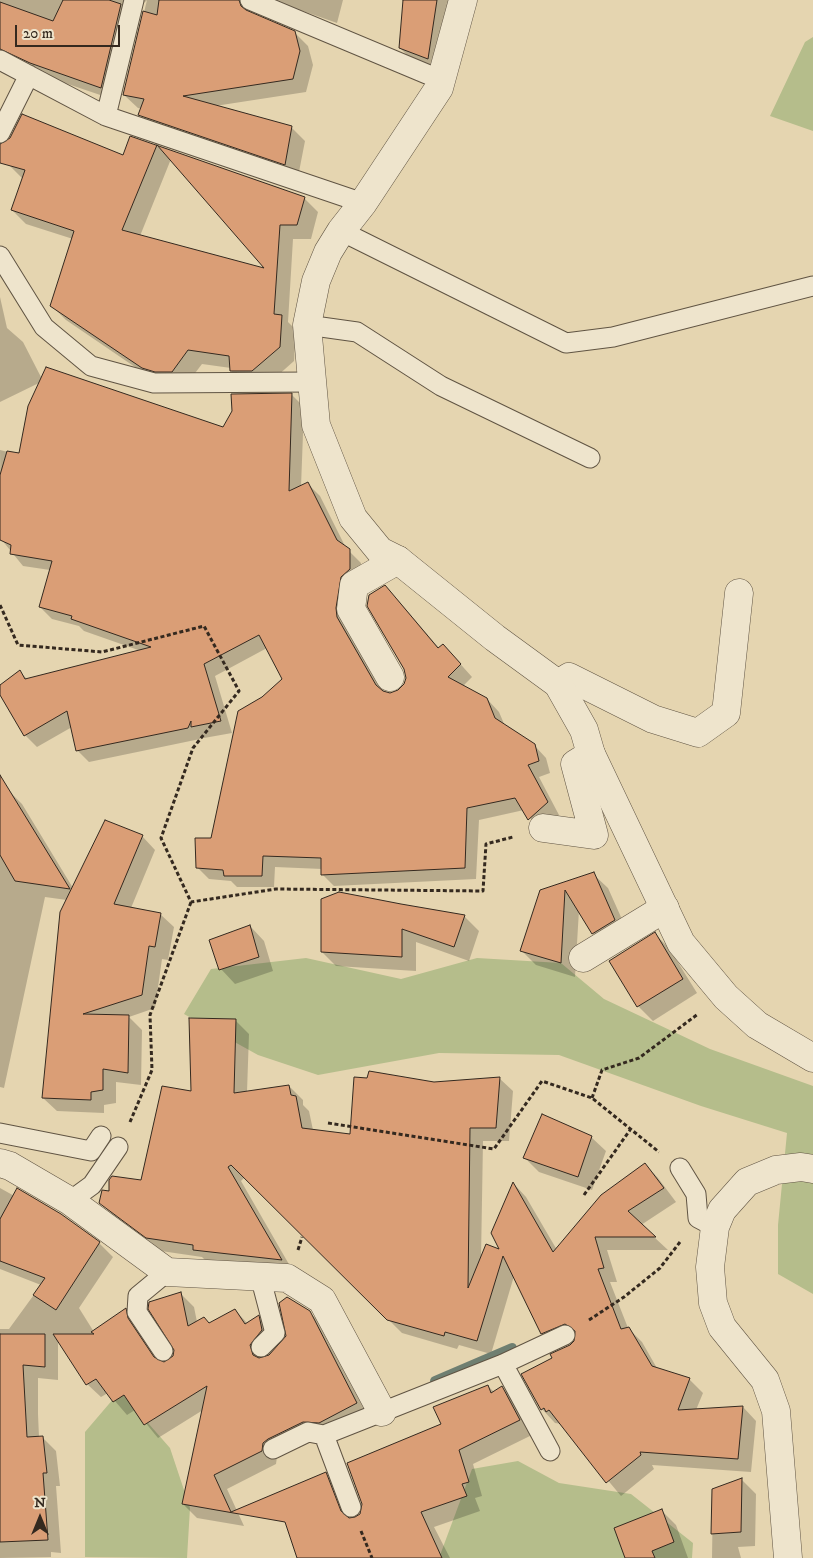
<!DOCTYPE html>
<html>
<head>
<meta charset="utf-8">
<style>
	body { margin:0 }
	#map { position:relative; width:813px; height:1558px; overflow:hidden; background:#e5d5b0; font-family:"IM FELL DW Pica",serif }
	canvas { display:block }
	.north { position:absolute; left:15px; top:1493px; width:50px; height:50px; -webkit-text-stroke:4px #eee4cc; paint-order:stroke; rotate:0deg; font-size:14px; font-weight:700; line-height:20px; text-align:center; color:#34291f }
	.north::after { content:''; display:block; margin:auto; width:18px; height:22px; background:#34291f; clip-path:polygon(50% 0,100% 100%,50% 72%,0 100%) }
	.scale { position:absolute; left:15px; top:25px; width:105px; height:22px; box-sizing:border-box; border:2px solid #34291f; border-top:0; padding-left:6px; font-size:15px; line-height:18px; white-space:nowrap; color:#34291f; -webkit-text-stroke:4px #eee4cc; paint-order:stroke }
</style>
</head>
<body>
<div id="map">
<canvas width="813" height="1558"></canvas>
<div class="north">N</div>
<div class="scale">20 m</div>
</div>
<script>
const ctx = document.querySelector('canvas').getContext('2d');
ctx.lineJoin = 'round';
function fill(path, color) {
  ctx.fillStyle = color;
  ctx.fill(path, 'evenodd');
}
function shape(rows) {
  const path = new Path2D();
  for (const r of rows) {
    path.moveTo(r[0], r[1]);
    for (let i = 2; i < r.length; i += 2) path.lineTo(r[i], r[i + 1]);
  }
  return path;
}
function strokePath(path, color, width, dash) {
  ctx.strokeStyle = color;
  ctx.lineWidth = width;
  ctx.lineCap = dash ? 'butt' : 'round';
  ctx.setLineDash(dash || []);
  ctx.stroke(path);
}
fill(shape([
	[813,37,813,131,770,116,805,42],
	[306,958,401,979,477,958,561,963,604,999,710,1049,813,1086,813,1294,778,1274,778,1225,787,1133,701,1106,559,1055,439,1053,318,1075,258,1055,184,1014,211,969],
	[120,1391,170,1448,190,1508,187,1558,85,1557,85,1432],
	[518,1461,559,1483,631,1494,693,1543,692,1558,439,1558,472,1469]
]), '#b5bd8b');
fill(shape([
	[0,0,147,0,136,11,115,100,0,61],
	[147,0,343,0,337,23,300,10,301,16,256,5,252,14,294,32,308,46,313,65,306,92,215,106,291,127,305,141,298,177,153,128,140,115,142,109,138,108,124,95],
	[404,0,452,0,441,71,413,61,400,48],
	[131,138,280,188,283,192,304,198,318,212,311,239,293,239,288,322,296,330,294,361,267,385,245,385,231,371,231,368,202,364,186,385,157,382,66,320,51,305,73,239,26,224,12,210,23,179,9,165,124,157],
	[171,159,267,271,140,236],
	[0,297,7,328,23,342,42,379,224,429,292,395,304,407,301,487,308,484,320,496,346,548,361,563,361,582,349,630,385,693,390,694,399,691,405,685,407,678,397,599,439,648,455,658,472,677,463,686,487,699,499,712,505,726,534,745,546,758,550,773,539,777,559,815,540,831,524,810,479,820,476,879,334,886,322,874,322,869,275,867,274,887,237,887,231,881,209,879,197,867,212,840,263,698,283,679,267,648,215,676,232,733,204,738,201,736,200,739,89,762,77,750,72,727,37,747,25,735,0,692,0,686,20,672,28,680,141,651,84,631,79,626,52,619,40,607,50,570,23,566,1,539,0,450,20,455,41,382,0,402],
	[8,790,22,804,73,888,142,836,155,850,131,908,160,914,174,927,168,960,162,959,155,1008,129,1017,142,1030,141,1085,116,1082,116,1103,104,1105,104,1113,57,1111,43,1098,67,900,45,897,4,1088,0,1087,0,794],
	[593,874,608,888,629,935,608,948,593,933,579,910,575,977,536,965,522,951,541,890],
	[339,893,465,917,479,931,469,961,416,942,416,971,336,966,322,952],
	[250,926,264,941,273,971,235,984,221,969],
	[655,934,669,948,697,993,653,1021,638,1006,610,961],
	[236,1021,249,1034,247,1092,289,1086,303,1100,303,1105,309,1111,313,1130,351,1135,434,1083,499,1078,513,1091,509,1141,483,1141,481,1259,502,1251,514,1184,526,1197,557,1250,645,1164,658,1178,676,1202,641,1225,668,1250,607,1250,617,1282,610,1282,628,1328,642,1342,658,1370,689,1379,703,1393,696,1410,743,1407,756,1421,751,1472,652,1465,654,1469,621,1496,561,1424,555,1423,542,1409,554,1358,571,1346,576,1338,555,1347,542,1333,514,1276,491,1354,459,1345,457,1349,402,1333,245,1177,241,1181,294,1273,208,1263,202,1257,161,1251,114,1216,100,1202,110,1192,142,1181],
	[591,1137,606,1151,592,1190,539,1172,525,1158],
	[0,1188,99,1243,113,1257,79,1308,94,1332,126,1310,139,1323,141,1333,160,1362,170,1362,176,1350,181,1294,194,1307,197,1322,210,1324,235,1310,248,1324,259,1317,272,1331,265,1358,309,1312,324,1326,370,1417,317,1435,277,1457,276,1464,227,1489,244,1526,197,1518,183,1504,203,1410,158,1438,135,1410,127,1415,108,1393,101,1397,87,1384,58,1340,58,1380,38,1378,38,1414,39,1437,42,1437,56,1451,60,1486,56,1486,61,1553,51,1552,51,1557,0,1558,0,1329,9,1329,41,1285,0,1269],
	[488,1386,494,1392,502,1387,516,1402,534,1434,473,1464,482,1496,475,1498,480,1511,434,1527,450,1558,407,1558,310,1538,326,1474,340,1488,352,1519,356,1519,442,1424],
	[741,1479,756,1494,755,1546,738,1547,741,1558,712,1558,713,1490],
	[661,1510,676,1525,688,1558,626,1558]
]), '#0003');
strokePath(shape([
	[435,1381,512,1348]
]), '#6f7f71', 10);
const building = shape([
	[63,0,109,0,121,4,101,88,30,63,0,49,0,2,53,21,63,0],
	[159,0,239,0,241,6,246,10,295,31,300,51,293,79,183,96,292,126,285,165,138,115,144,99,123,95,143,11,157,15,159,0],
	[403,0,437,0,428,59,399,48,403,0],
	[22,114,123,155,130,136,305,197,297,225,280,225,274,314,282,315,280,347,252,371,230,371,229,356,188,350,172,372,155,372,142,368,50,306,74,231,11,210,25,170,0,163,0,144,10,138,22,114],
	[157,145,264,268,122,230,157,145],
	[46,367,223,427,232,411,231,394,292,393,289,491,308,482,337,540,350,549,350,569,341,577,336,608,337,617,376,685,383,691,390,693,398,690,404,684,406,678,404,669,367,606,369,595,385,585,438,648,443,644,461,664,448,677,487,698,495,718,535,744,539,761,528,765,548,802,528,820,515,798,467,808,465,868,321,875,321,858,263,856,262,876,224,876,223,870,196,868,195,838,211,838,238,711,262,697,282,679,259,635,204,664,221,721,191,727,191,721,188,728,76,751,67,711,24,736,0,695,0,685,20,670,25,679,151,647,71,619,72,616,39,607,52,561,10,554,11,545,0,540,0,475,7,451,19,453,28,406,46,367],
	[0,775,70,889,15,881,0,855,0,775],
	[105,820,143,835,114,904,161,913,155,947,149,946,142,995,83,1014,129,1015,128,1073,103,1069,103,1090,91,1092,91,1100,42,1098,60,912,105,820],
	[594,872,615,920,592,934,565,890,561,963,520,951,540,890,594,872],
	[339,892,401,904,465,915,454,947,402,929,402,957,321,952,321,899,339,892],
	[250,925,259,957,219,970,209,940,250,925],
	[655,932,683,979,637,1007,609,961,655,932],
	[189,1018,236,1019,234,1093,289,1085,291,1095,296,1096,302,1128,350,1134,354,1077,367,1078,369,1071,434,1082,500,1077,496,1128,470,1128,468,1288,486,1244,499,1249,491,1233,513,1182,553,1252,601,1195,645,1163,664,1188,628,1211,656,1237,595,1237,604,1268,598,1269,621,1329,629,1327,652,1366,690,1378,678,1410,743,1406,738,1459,640,1452,641,1455,606,1483,549,1410,546,1412,544,1408,541,1410,521,1374,552,1358,550,1354,570,1345,574,1341,575,1331,565,1324,541,1334,503,1256,477,1341,445,1332,444,1336,387,1320,231,1165,228,1167,282,1260,193,1250,193,1245,146,1238,99,1203,102,1190,109,1191,109,1180,112,1176,141,1180,162,1086,191,1091,189,1018],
	[542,1114,592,1136,578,1177,523,1158,542,1114],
	[17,1188,61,1214,100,1242,56,1310,33,1295,45,1278,0,1261,0,1219,17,1188],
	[181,1292,188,1326,204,1317,209,1323,235,1309,245,1324,259,1315,262,1330,250,1345,253,1355,259,1358,269,1355,286,1336,279,1303,287,1297,310,1311,357,1403,319,1423,303,1422,268,1439,263,1443,262,1451,214,1475,231,1512,326,1472,341,1511,349,1518,355,1517,360,1514,362,1504,347,1463,441,1424,433,1407,488,1385,491,1393,502,1386,520,1420,459,1450,469,1482,462,1484,467,1496,421,1512,442,1558,297,1558,285,1522,182,1504,207,1386,144,1425,124,1395,113,1402,96,1379,86,1385,53,1334,94,1334,91,1332,126,1308,128,1318,154,1357,164,1362,173,1356,174,1350,148,1309,149,1302,181,1292],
	[0,1334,45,1334,45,1367,23,1365,27,1437,43,1436,47,1473,43,1473,48,1540,0,1542,0,1334],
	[742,1478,741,1532,711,1534,712,1489,742,1478],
	[662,1509,674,1542,652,1551,655,1558,625,1558,614,1528,662,1509]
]);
fill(building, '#da9e76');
strokePath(building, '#34291f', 1);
const service = shape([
	[250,0,441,80],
	[0,60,106,116,363,203],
	[106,116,134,0],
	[0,133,29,75],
	[341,231,566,343,613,337,813,286],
	[0,256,44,327,91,366,154,383,311,382],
	[307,325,357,332,441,386,590,458],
	[0,1133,91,1151,101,1136],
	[680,1168,696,1194,698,1218,715,1227],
	[70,1201,92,1185,118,1147],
	[260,1276,275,1333,261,1347],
	[163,1351,137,1312,138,1296,167,1272],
	[503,1364,550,1451],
	[273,1449,308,1432,324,1435],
	[351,1507,324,1435,503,1364,565,1335]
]);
const minor = shape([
	[390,677,351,609,354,585,398,560],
	[558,684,569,677,653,719,698,733,726,713,739,593],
	[543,828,594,835,575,764,591,754],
	[583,958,665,908],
	[0,1163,10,1166,70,1201,167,1272,287,1278,322,1300,382,1412]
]);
const tertiary = shape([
	[463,0,439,88,363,203,341,231,328,252,316,281,307,325,316,425,353,518,380,551,398,560,495,638,558,684,584,730,591,754,681,943,726,997,757,1025,813,1058],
	[788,1558,776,1411,765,1380,722,1327,713,1303,710,1267,715,1227,722,1210,747,1182,776,1170,801,1167,813,1169]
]);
strokePath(service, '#605443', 21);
strokePath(minor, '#605443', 29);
strokePath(tertiary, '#605443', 29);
strokePath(shape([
	[0,605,18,645,102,652,204,626,239,691,193,748,161,838,191,902,276,889,483,891,486,844,513,837],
	[592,1098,602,1070,639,1058,698,1014],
	[130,1122,152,1070,150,1015,191,902],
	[328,1123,494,1149,542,1081,592,1098,659,1152],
	[584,1195,630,1130],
	[298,1250,302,1237],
	[589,1320,624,1297,660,1268,680,1242],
	[361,1531,372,1558]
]), '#34291f', 3, [4, 2.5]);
strokePath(service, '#eee4cc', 19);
strokePath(minor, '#eee4cc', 28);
strokePath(tertiary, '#eee4cc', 28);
</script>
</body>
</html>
